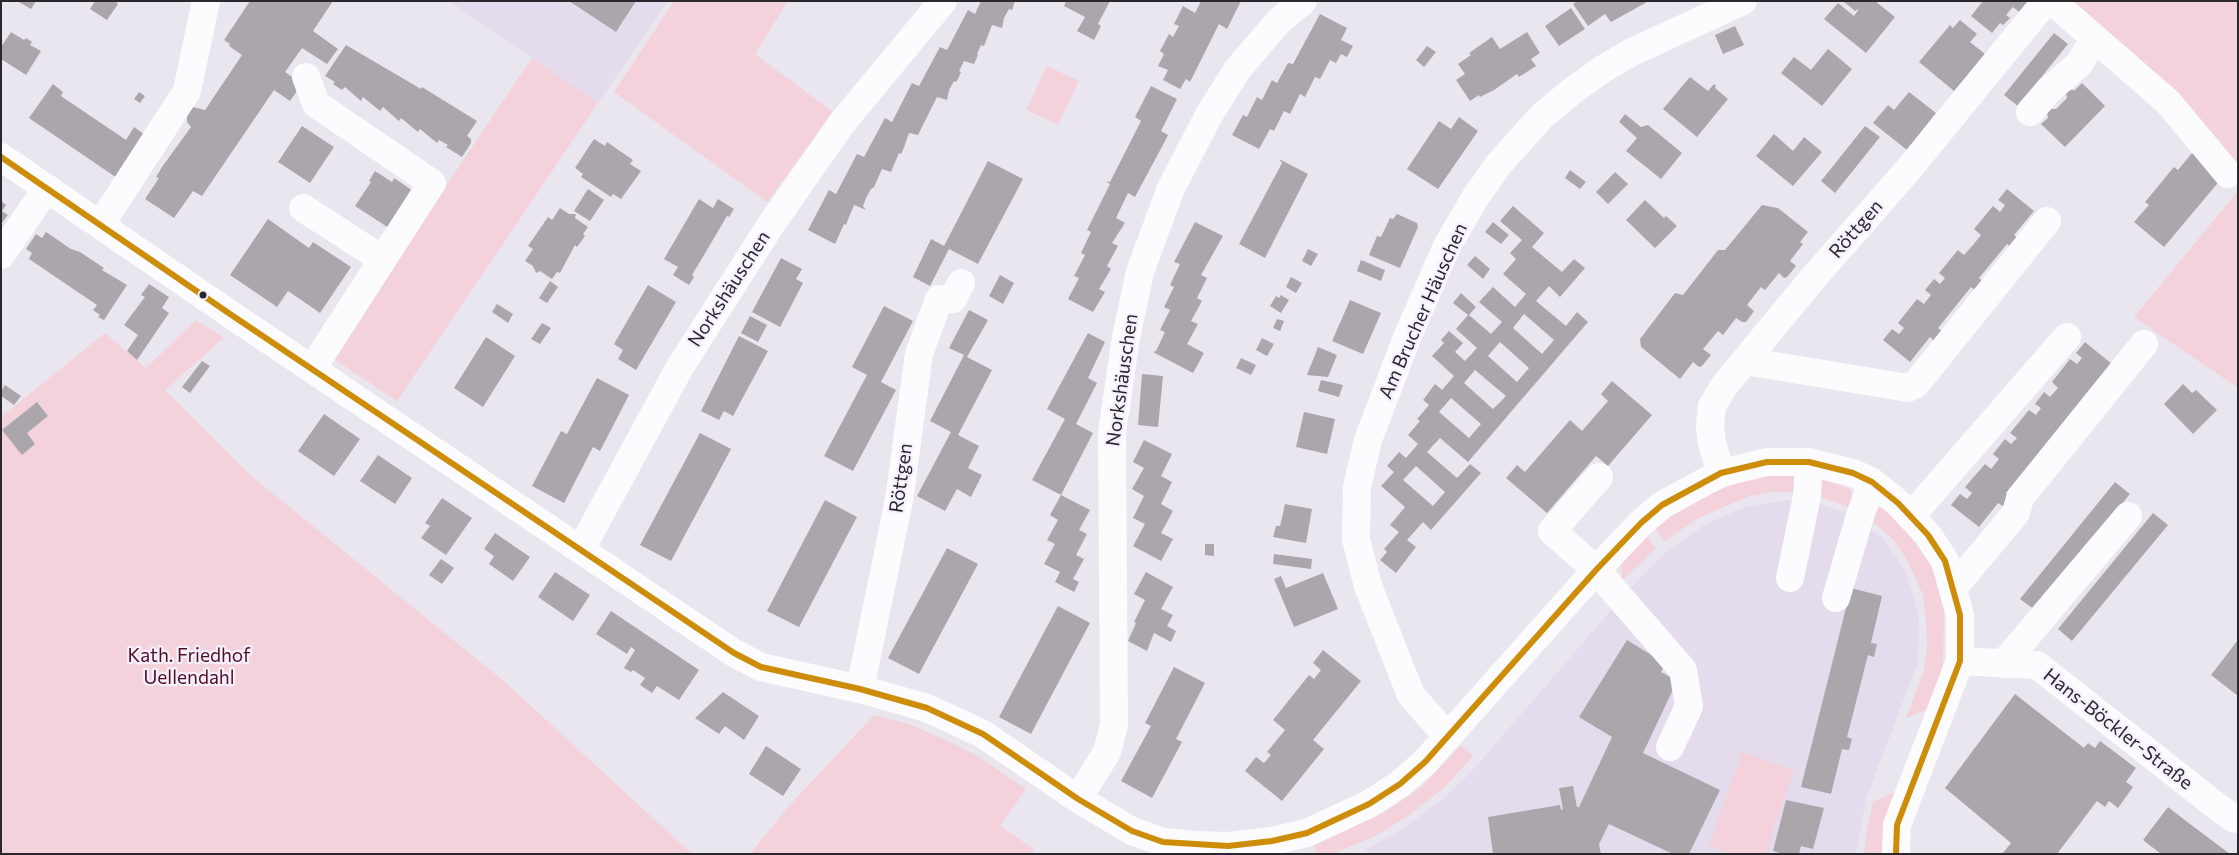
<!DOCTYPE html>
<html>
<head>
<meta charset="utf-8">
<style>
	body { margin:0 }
	#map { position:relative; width:2239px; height:855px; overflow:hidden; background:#eae6ef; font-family:Commissioner,sans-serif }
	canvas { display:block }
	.frame { position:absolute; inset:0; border:2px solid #2a272d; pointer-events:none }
</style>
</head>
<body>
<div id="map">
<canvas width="2239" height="855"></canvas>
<div class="frame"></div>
</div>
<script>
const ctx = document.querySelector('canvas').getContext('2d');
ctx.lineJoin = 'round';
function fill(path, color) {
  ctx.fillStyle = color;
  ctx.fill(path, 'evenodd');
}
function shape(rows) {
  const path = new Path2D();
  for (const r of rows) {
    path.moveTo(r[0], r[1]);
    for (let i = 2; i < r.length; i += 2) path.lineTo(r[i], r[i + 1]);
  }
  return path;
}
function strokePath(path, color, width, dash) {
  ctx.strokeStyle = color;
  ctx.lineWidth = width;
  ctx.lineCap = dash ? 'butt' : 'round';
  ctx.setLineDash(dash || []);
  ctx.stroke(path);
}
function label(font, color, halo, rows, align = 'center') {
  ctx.font = font + ' Commissioner,sans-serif';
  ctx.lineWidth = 4.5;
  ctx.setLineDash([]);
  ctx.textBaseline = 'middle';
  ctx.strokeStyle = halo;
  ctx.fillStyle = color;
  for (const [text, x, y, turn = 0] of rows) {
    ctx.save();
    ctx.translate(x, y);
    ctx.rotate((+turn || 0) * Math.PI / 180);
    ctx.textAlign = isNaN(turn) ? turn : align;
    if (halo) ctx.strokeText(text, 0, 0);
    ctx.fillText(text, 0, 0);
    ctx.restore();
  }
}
fill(shape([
	[449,1,668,1,598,103],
	[1791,500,1820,504,1854,516,1882,538,1906,571,1919,617,1918,662,1866,799,1856,854,1370,854,1365,850,1399,831,1439,802,1471,772,1631,587,1663,554,1704,525,1747,506]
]), '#e4dced');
fill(shape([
	[674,1,788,1,755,54,833,112,767,202,614,92],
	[2049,1,2238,1,2238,168],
	[532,58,598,103,397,401,331,357],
	[1047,66,1079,81,1058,125,1026,110],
	[2238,191,2238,388,2134,317],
	[196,320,224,338,165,390,249,474,505,682,692,854,1,854,1,417,105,333,146,368],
	[1769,476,1796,476,1798,492,1772,492,1750,496,1700,517,1665,541,1654,528,1672,515,1705,496,1740,482],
	[1821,479,1850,489,1854,509,1815,495],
	[1881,507,1900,523,1929,562,1939,585,1944,609,1943,661,1938,683,1929,709,1906,718,1924,670,1927,647,1926,622,1923,595,1906,558,1892,538,1865,516],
	[1646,536,1656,548,1623,580,1620,560],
	[874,715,909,724,944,739,978,756,1026,789,1000,826,1035,850,1032,854,750,854,788,807],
	[1461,745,1473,756,1445,787,1408,816,1375,836,1333,854,1317,854,1313,844,1385,812,1420,788],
	[1742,752,1794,770,1765,854,1731,854,1709,846],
	[1895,792,1887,819,1882,854,1864,854,1867,829,1873,802]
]), '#f3d2db');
fill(shape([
	[17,1,36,1,31,9],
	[95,1,115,1,118,4,107,20,90,9],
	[250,1,333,1,313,31,338,49,327,64,302,48,285,72,302,84,290,101,274,90,202,196,193,191,174,218,145,199,159,178,156,177,162,167,191,127,187,122,187,112,193,107,205,110,242,55,229,46,230,44,224,40],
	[569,1,636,1,616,32],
	[981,1,1015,1,1012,10,1009,9,1004,18,1002,28,992,25,984,46,981,45,977,54,978,55,974,64,964,61,959,71,961,72,958,79,956,82,954,81,949,90,947,100,937,97,918,135,909,133,903,150,901,154,899,153,891,172,882,169,874,187,871,189,866,198,863,206,866,210,854,205,847,222,846,225,844,224,835,244,808,230,829,190,836,194,857,154,864,157,885,118,892,122,912,83,919,86,940,47,947,50,968,10,975,14],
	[1066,1,1110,1,1098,24,1101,26,1094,40,1077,31,1085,17,1064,6],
	[1201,1,1241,1,1227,29,1219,24,1190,82,1186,79,1180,89,1163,80,1168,70,1158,66,1164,54,1160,51,1169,34,1173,37,1179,26,1174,24,1183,6,1195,13],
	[1577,1,1649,1,1611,22,1605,14,1588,26,1573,4],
	[1843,1,1875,1,1895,17,1866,53,1824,19,1838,3,1854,16,1859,9,1855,11],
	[1983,1,2028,1,2019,12,2013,7,2006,15,2010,18,2003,25,2000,23,1992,33,1971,16],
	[1571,8,1585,29,1559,46,1545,26],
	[1320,14,1347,28,1341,40,1353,46,1347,57,1341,54,1336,63,1330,60,1320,79,1315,77,1305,97,1300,94,1290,114,1284,111,1274,131,1270,129,1259,149,1232,135,1243,115,1247,117,1257,97,1262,100,1272,80,1277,83,1288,63,1293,64],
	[1960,20,1977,34,1970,42,1985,54,1954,91,1919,62,1950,25,1953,28],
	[1735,26,1744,45,1723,54,1715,35],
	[11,32,24,40,26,38,32,42,30,45,41,51,26,75,1,59,1,47],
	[1527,32,1540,53,1531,59,1536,66,1519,77,1517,74,1494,90,1480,97,1479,95,1470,101,1456,80,1465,74,1458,64,1471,55,1469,53,1492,37,1500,49],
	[2054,33,2068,44,2018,106,2004,95],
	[346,45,421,89,422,87,477,121,467,136,471,139,471,143,462,157,446,147,448,145,439,140,437,143,420,129,418,132,401,118,399,121,383,107,380,111,363,97,361,101,345,87,342,90,333,84,335,82,325,76],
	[1427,46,1436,52,1424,67,1416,60],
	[1828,49,1852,69,1822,106,1781,73,1794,57,1811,70],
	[1690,77,1708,91,1714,84,1716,86,1715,88,1728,99,1697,137,1663,109],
	[2082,83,2105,106,2065,147,2041,124,2048,118,2047,113,2051,109,2056,109,2067,98,2066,93,2070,90,2075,90],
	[53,84,63,92,61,96,126,140,134,127,145,135,117,178,29,118],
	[1151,86,1177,99,1161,131,1168,135,1164,143,1135,197,1128,193,1116,218,1125,223,1112,243,1118,246,1107,266,1111,269,1099,289,1105,292,1093,312,1068,299,1079,278,1074,276,1085,255,1081,253,1091,232,1087,230,1110,184,1106,181,1110,182,1141,121,1135,117],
	[139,92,145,96,140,103,134,99],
	[1909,92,1936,113,1907,150,1873,123,1888,105,1894,110],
	[1625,114,1641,127,1648,125,1682,153,1661,179,1626,151,1637,138,1619,122],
	[1459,117,1478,131,1438,189,1407,169,1439,121,1451,129],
	[302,126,334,147,310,183,278,162],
	[1865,126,1880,137,1835,193,1821,181],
	[1774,134,1793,151,1804,137,1822,152,1793,186,1756,156],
	[594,139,605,146,607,142,633,160,630,164,641,171,621,199,613,194,611,197,581,177,583,174,575,168],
	[2192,153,2222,178,2164,247,2134,222,2149,205,2145,202,2174,167,2178,170],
	[1279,159,1308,174,1265,258,1239,244,1282,163],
	[988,161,1023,179,978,264,949,249,930,286,913,277,931,239,944,246],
	[1570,170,1586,182,1580,189,1565,178],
	[375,171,392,182,394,178,419,195,395,232,355,206,371,182,369,181],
	[1615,172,1628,184,1608,204,1596,192],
	[588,189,604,200,590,221,574,211],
	[2007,189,2034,211,2014,235,2019,239,2011,248,2007,244,1979,278,1983,282,1976,291,1971,287,1938,328,1943,332,1935,342,1930,337,1910,362,1883,340,1892,329,1899,334,1904,328,1898,323,1917,299,1924,304,1931,295,1925,290,1934,279,1940,284,1945,278,1939,273,1958,250,1964,255,1973,245,1981,235,1974,229,1993,206,2000,212,2005,205,1998,200],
	[699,199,713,208,718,199,734,209,729,217,727,216,704,255,692,275,694,277,689,285,673,275,678,267,664,259],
	[1645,200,1664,218,1666,216,1677,226,1655,248,1626,220],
	[1,201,6,205,2,211,8,215,1,224],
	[1762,205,1778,208,1808,232,1800,242,1803,244,1790,261,1796,266,1787,277,1784,278,1779,273,1765,290,1761,287,1747,305,1754,311,1746,322,1742,322,1736,318,1723,335,1718,331,1703,349,1711,355,1702,366,1699,367,1693,362,1680,379,1641,347,1640,339,1675,293,1683,295,1718,250,1725,250],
	[1513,206,1544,233,1532,247,1562,272,1574,259,1585,268,1560,297,1549,286,1536,301,1566,326,1577,312,1588,322,1468,462,1440,438,1427,452,1457,478,1470,464,1481,473,1431,530,1423,522,1407,540,1416,547,1396,573,1380,560,1387,552,1384,549,1399,532,1390,525,1405,507,1381,486,1394,472,1387,466,1399,452,1406,458,1418,444,1408,435,1420,421,1417,419,1429,405,1423,400,1435,384,1442,390,1454,376,1432,356,1444,343,1441,340,1449,331,1463,343,1455,352,1465,361,1477,348,1456,329,1468,315,1453,303,1461,293,1476,307,1469,315,1491,334,1502,322,1479,302,1493,287,1515,307,1526,294,1503,274,1516,259,1510,253,1522,240,1500,221],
	[1524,314,1554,340,1542,354,1513,328],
	[1500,342,1529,368,1517,382,1488,356],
	[1475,370,1506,396,1493,409,1464,383],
	[1451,398,1481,424,1469,438,1439,412],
	[1416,466,1445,492,1433,506,1403,480],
	[560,208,569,214,576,214,575,218,588,227,583,234,585,236,577,247,575,245,560,273,557,272,552,279,540,271,536,273,533,266,525,261,533,249,528,246,548,217,552,220],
	[1397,214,1417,223,1418,227,1400,268,1369,255,1377,236,1381,237,1390,218,1393,219],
	[268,219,309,248,313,242,351,267,320,313,288,291,277,307,230,275],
	[1195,222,1223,236,1201,275,1207,278,1197,298,1202,301,1191,321,1198,324,1187,344,1204,353,1193,373,1153,352,1156,351,1165,332,1160,330,1170,310,1164,307,1174,287,1170,285,1180,264,1174,262],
	[1493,222,1509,235,1501,244,1485,232],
	[46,232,71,249,80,252,104,268,102,270,127,285,104,320,98,317,100,315,93,310,97,305,29,259,32,253,26,249,36,234,42,238],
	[1308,249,1318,254,1311,266,1302,261],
	[1475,256,1490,269,1483,279,1467,265],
	[781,258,802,269,796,279,803,283,780,327,752,312],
	[1361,260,1385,270,1381,281,1357,271],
	[1000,275,1014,283,1003,304,989,296],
	[1291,277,1302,283,1296,293,1286,287],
	[550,281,558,287,547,303,539,298],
	[149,284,169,297,162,308,169,313,137,360,127,351,138,335,124,325,145,297,141,295],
	[648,285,676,302,636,370,618,359,623,350,614,344],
	[1281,295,1289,300,1281,313,1270,306,1276,296,1279,298],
	[1350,300,1381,313,1363,354,1332,341],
	[497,304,513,314,508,323,492,312],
	[884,306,913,321,881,382,896,390,853,471,824,456,867,375,852,367],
	[969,310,988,320,967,357,992,370,958,435,979,446,968,468,982,475,971,497,957,489,945,511,917,496,951,432,930,421,964,355,949,348],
	[750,316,767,325,758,342,741,333],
	[1277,319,1284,321,1280,331,1273,328],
	[542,323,551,328,540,344,531,339],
	[1088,333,1105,342,1088,378,1097,383,1076,424,1093,433,1061,495,1032,480,1065,419,1047,409],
	[739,336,768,351,733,416,724,411,719,420,701,411],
	[486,337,515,356,483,407,454,388],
	[1262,338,1274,344,1267,356,1256,350],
	[2085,342,2112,364,2051,438,2056,442,2043,448,2006,493,2010,497,2003,506,1998,503,1979,527,1951,505,1960,494,1967,499,1972,493,1965,487,1985,464,1991,469,1999,459,1993,454,2005,439,2011,444,2017,438,2010,433,2029,410,2036,415,2041,408,2035,404,2044,392,2050,397,2058,388,2052,382,2070,359,2077,364,2082,358,2076,353],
	[1318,347,1337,355,1328,377,1307,375],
	[1241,358,1256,365,1251,375,1236,368],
	[202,361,210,366,190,393,182,387],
	[1142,374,1163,376,1158,427,1138,425],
	[597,378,629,395,600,451,593,447,564,503,532,486,561,431,567,434],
	[1321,380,1343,385,1339,397,1318,391],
	[1612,381,1652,415,1608,466,1596,456,1547,513,1506,478,1517,465,1525,472,1570,420,1582,431,1608,401,1601,394],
	[2183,384,2192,393,2196,390,2217,410,2193,434,2164,404],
	[5,385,21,396,14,405,1,396,1,391],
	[37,402,48,416,27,433,35,444,22,455,2,430],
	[1304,412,1335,419,1327,454,1296,447],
	[324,414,360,439,334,476,298,451],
	[700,433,731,449,671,561,640,545],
	[1144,440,1172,454,1161,476,1172,482,1161,504,1173,511,1161,533,1173,539,1161,561,1133,546,1145,524,1133,518,1144,496,1132,489,1144,468,1133,462],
	[378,455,412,478,395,504,360,481],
	[2115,482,2130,494,2035,610,2020,599],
	[1061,495,1090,510,1079,530,1087,534,1076,555,1084,559,1073,579,1079,582,1074,592,1055,582,1060,572,1044,564,1055,544,1047,540,1058,520,1050,515],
	[442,498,472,518,446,555,421,538,430,526,425,523],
	[825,500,857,517,799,627,767,611],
	[1285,504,1312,509,1306,543,1273,537,1276,526,1280,526],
	[2153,513,2168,525,2072,641,2058,629],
	[495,533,530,557,513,581,489,564,494,556,484,549],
	[1205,544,1214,544,1214,556,1205,555],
	[947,548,978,564,919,674,888,658],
	[1274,554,1312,559,1311,569,1273,564],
	[441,559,454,568,442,584,429,575],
	[555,572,590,595,573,621,538,597],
	[1146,572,1173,587,1161,609,1173,615,1167,626,1176,631,1171,642,1154,633,1147,651,1128,641,1136,623,1134,622,1145,600,1134,594],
	[1323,573,1338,609,1294,627,1274,579,1281,576,1286,588],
	[1851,588,1882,596,1871,643,1877,644,1874,657,1868,655,1847,737,1852,739,1849,750,1842,749,1831,794,1801,787],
	[1058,606,1090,623,1031,734,999,717],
	[611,611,699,670,679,700,657,686,652,693,640,685,645,678,633,670,631,672,624,668,635,650,631,647,627,654,596,634],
	[1627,640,1666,664,1661,672,1677,681,1643,753,1720,790,1689,854,1673,854,1609,824,1599,844,1601,854,1493,854,1488,817,1560,805,1561,810,1563,809,1559,788,1573,786,1577,807,1579,807,1612,737,1579,717],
	[2238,640,2238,696,2211,675],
	[1323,650,1361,681,1313,740,1324,749,1282,801,1245,771,1256,757,1264,763,1271,755,1267,752,1285,730,1273,720,1309,675,1314,679,1321,670,1313,663],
	[1174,667,1205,683,1176,739,1182,742,1152,798,1121,781,1151,726,1145,723],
	[723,692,759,716,744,740,725,726,719,734,695,718],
	[2015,694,2084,748,2088,743,2095,748,2100,741,2136,768,2126,782,2133,787,2118,808,2109,801,2105,807,2097,801,2057,854,2002,854,2011,843,1945,788],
	[766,746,801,769,783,796,749,774],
	[1786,800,1824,808,1813,849,1801,846,1799,854,1784,854,1773,851],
	[2168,807,2190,824,2230,854,2161,854,2143,840]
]), '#aba6ac');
strokePath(shape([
	[2052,1,2168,102,2228,174],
	[306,77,316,104,432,183,312,369],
	[2030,112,2049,90,2079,64,2094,39],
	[1,157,230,314,734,653,761,667,860,689,927,708,983,734,1078,799,1132,831,1163,842,1195,845,1228,846,1272,841,1307,833,1369,804,1400,784,1425,762,1596,570,1641,523,1662,505,1721,473,1767,462,1809,462,1853,473,1872,482,1898,503,1928,535,1945,561,1960,615,1960,661,1897,825,1896,854],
	[303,208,382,259],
	[101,224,187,91,206,1],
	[1,255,47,188],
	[1745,361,1908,388,1916,384,2047,221],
	[1721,473,1712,443,1710,426,1712,406,1724,386,1814,277,1908,170,2046,1],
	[1599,477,1552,531,1596,570,1683,670,1689,706,1670,747],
	[1911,516,2067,337],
	[581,549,680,367,770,226,842,123,943,1],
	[1790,578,1807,496,1809,462],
	[1954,587,2016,513,2020,498,2144,344],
	[1836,598,1860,516,1872,482],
	[1960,661,2037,665,2214,804,2233,818,2238,819],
	[2003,664,2128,516],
	[860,689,899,500,919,354,939,299,953,299,961,283],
	[1448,737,1411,695,1368,586,1356,539,1357,487,1368,440,1408,335,1447,246,1475,198,1499,164,1542,116,1571,92,1603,69,1632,52,1743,1],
	[1078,799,1107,752,1114,725,1112,433,1126,337,1140,272,1171,188,1209,115,1237,70,1279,21,1303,1]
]), '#fcfbfd', 28);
strokePath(shape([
	[1,157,230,314,734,653,761,667,860,689,927,708,983,734,1078,799,1132,831,1163,842,1228,846,1272,841,1307,833,1369,804,1400,784,1425,762,1596,570,1641,523,1662,505,1721,473,1767,462,1809,462,1853,473,1872,482,1898,503,1928,535,1945,561,1960,615,1960,661,1897,825,1896,854]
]), '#ce8d09', 6);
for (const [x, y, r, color] of [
	[203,295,4.5,"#2a272d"]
]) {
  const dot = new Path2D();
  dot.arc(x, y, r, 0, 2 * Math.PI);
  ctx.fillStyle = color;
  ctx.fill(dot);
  strokePath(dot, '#f6f0fe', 2);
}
label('19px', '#2a272d', '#f6f0fe', [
	["Röttgen",1856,229,-49],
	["Norkshäuschen",729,289,-57],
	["Am Brucher Häuschen",1423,311,-66],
	["Norkshäuschen",1122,380,-82],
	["Röttgen",901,478,-82],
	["Hans-Böckler-Straße",2118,729,38]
]);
label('19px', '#4f1022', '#f6f0fe', [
	["Kath. Friedhof",189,656],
	["Uellendahl",189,678]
]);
</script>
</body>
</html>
